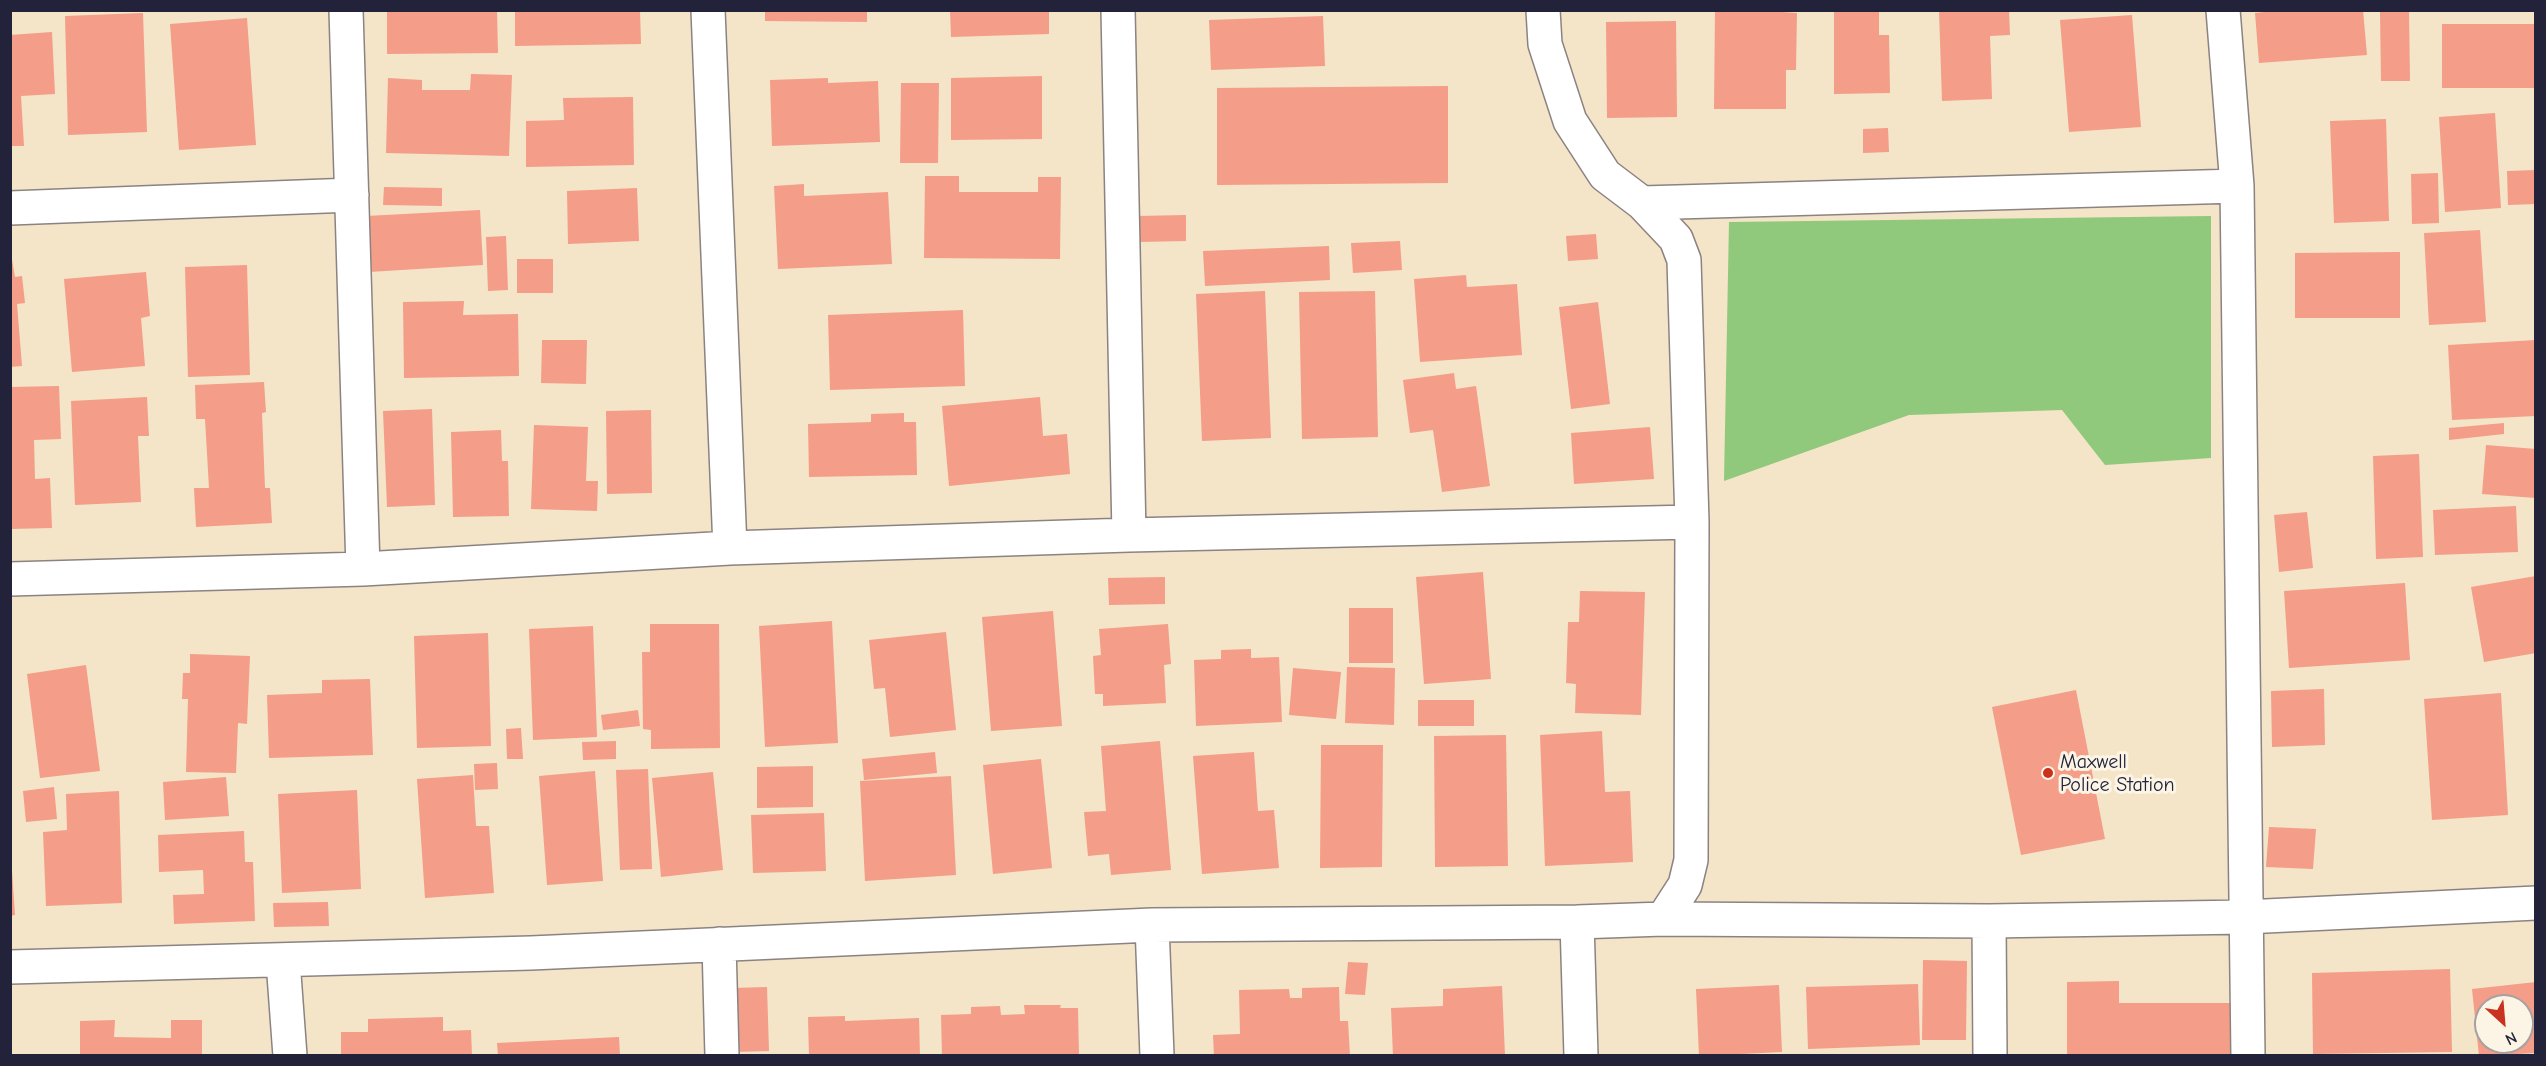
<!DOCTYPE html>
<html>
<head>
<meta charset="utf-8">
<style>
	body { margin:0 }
	#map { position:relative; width:2546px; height:1066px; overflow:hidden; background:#f4e4c8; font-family:"Comic Neue",sans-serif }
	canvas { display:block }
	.frame { position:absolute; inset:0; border:12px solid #22223b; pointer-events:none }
	.north { position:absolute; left:2474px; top:994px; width:60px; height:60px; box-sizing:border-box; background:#fcf5e5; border:2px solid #a5a1a1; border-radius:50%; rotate:154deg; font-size:16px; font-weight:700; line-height:24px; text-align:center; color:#22223b }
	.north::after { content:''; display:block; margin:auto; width:21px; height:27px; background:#c8321e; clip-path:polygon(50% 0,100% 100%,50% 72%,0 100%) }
</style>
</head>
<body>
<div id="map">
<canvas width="2546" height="1066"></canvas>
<div class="frame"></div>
<div class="north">N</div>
</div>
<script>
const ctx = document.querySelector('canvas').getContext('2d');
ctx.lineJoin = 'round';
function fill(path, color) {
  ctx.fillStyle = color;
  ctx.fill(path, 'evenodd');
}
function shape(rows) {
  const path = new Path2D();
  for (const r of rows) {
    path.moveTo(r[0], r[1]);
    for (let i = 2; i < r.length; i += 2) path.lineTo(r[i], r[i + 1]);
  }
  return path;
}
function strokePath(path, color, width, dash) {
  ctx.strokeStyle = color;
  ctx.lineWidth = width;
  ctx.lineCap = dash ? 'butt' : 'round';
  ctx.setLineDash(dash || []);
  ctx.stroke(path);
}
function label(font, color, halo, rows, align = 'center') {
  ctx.font = font + ' "Comic Neue",sans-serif';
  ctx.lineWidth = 6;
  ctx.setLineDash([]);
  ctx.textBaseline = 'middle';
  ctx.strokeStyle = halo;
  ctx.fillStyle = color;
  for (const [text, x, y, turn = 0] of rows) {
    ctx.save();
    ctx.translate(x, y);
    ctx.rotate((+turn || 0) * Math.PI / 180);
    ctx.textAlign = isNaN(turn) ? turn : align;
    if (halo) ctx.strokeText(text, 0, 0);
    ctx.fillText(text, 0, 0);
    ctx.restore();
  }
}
fill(shape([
	[2211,216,2211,458,2105,465,2062,410,1909,415,1724,481,1729,222]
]), '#90c97c');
fill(shape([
	[387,10,497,10,498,53,387,54],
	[515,10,640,10,641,44,515,46],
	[765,10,867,10,867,22,765,21],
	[950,10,1049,10,1049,34,951,37],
	[1715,10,1782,10,1782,12,1797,13,1796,70,1786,70,1786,109,1714,109],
	[1834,10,1879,10,1879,35,1889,35,1890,93,1834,94],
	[1939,10,2009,10,2010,35,1990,36,1992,99,1942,101],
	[2284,10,2363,10,2367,55,2259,63,2255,13],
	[2409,10,2410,81,2381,81,2380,11],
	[143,13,147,132,68,135,65,16],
	[2132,15,2141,127,2069,132,2060,20],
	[1323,16,1325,66,1211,70,1209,20],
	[247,18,256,145,179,150,170,24],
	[1676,21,1677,117,1607,118,1606,22],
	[2442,24,2536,24,2536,88,2442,88],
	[52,32,55,94,21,96,24,146,10,146,10,35],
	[471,74,512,75,509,156,386,153,388,78,422,80,422,90,470,90],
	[1042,76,1042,139,951,140,951,78],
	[828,78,828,83,878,81,880,142,772,146,770,80],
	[901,83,939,83,938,163,900,163],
	[1448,86,1448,183,1217,185,1217,88],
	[633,97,634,165,526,167,526,121,564,120,563,98],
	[2495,113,2501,208,2445,212,2439,117],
	[2386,119,2389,221,2334,223,2330,121],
	[1888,128,1889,152,1863,153,1863,129],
	[2536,170,2536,204,2508,205,2507,171],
	[2438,173,2439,223,2412,224,2411,174],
	[925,176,959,176,959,192,1038,192,1038,177,1061,177,1060,259,924,258],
	[804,184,804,196,888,192,892,264,778,269,774,186],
	[384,187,442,188,442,206,383,205],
	[637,188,639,241,568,244,567,191],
	[480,210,483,265,369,272,366,216],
	[1186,215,1186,241,1138,242,1137,216],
	[2480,230,2486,322,2429,325,2424,233],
	[1596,234,1598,259,1568,261,1566,236],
	[506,236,508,290,488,291,486,237],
	[1400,241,1402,270,1353,273,1351,243],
	[1329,246,1330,280,1205,286,1203,251],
	[10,248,15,277,22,276,25,303,17,304,22,366,10,367],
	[2400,252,2400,318,2295,318,2295,253],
	[517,259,553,259,553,293,517,293],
	[247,265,250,375,188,377,185,267],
	[146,272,150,316,141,318,145,366,72,372,64,279],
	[1466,275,1467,287,1517,284,1522,355,1420,362,1414,279],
	[1265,291,1271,438,1202,441,1196,294],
	[1375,291,1378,437,1302,439,1299,292],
	[464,301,463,315,518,314,519,376,404,378,403,302],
	[1598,302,1610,404,1571,409,1559,307],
	[963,310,965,386,830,390,828,315],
	[542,340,587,340,586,384,541,383],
	[2536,340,2536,416,2452,420,2448,345],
	[1454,373,1456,389,1476,386,1490,486,1442,492,1433,430,1410,433,1403,380],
	[264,382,266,412,262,413,265,488,270,488,272,523,196,527,194,488,209,488,205,419,196,419,195,385],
	[59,386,61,439,34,440,35,479,50,478,52,528,10,529,10,387],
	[147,397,149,436,138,436,141,502,75,505,71,401],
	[1040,397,1043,436,1067,434,1070,474,949,486,942,406],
	[432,409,435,505,387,507,383,411],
	[651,410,652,493,607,494,606,411],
	[904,413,904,422,916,422,917,475,809,477,808,424,871,422,871,414],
	[2504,423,2504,434,2449,440,2449,428],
	[534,425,588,427,586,481,598,481,597,511,531,509],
	[1650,427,1654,479,1574,484,1571,433],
	[501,430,502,461,508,461,509,516,453,517,451,432],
	[2486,445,2536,449,2536,498,2482,494],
	[2419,454,2423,557,2376,559,2373,456],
	[2516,506,2518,552,2435,555,2433,510],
	[2307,512,2313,568,2279,572,2274,515],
	[1483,572,1491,679,1424,684,1416,577],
	[2536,576,2536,653,2484,662,2471,587],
	[1165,577,1165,604,1109,605,1108,578],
	[2405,583,2410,660,2289,668,2284,591],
	[1580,591,1645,592,1641,715,1575,713,1576,684,1566,683,1568,622,1579,622],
	[1349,608,1393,608,1393,663,1349,663],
	[1053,611,1062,726,991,731,982,617],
	[832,621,838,743,765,747,759,626],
	[650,624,719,624,720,748,651,749,651,730,643,729,642,652,650,652],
	[1168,624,1171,664,1164,665,1166,703,1103,706,1103,694,1095,694,1093,656,1101,655,1099,629],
	[593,626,597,737,533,740,529,629],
	[946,632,956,730,890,737,885,688,874,689,869,640],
	[488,633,491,746,417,748,414,636],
	[1251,649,1251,658,1279,657,1282,722,1196,726,1194,660,1221,659,1221,650],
	[190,654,250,656,247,724,238,723,236,773,186,772,188,699,182,699,183,673,190,673],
	[86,665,100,771,40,778,27,674],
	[1347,667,1395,668,1394,725,1345,723],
	[1293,668,1341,672,1336,719,1289,715],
	[370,679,373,755,269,758,267,695,322,693,322,680],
	[2324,689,2325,745,2272,747,2271,691],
	[2076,690,2105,839,2021,855,1992,707],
	[2501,693,2508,815,2432,820,2424,699],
	[1418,700,1474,700,1474,726,1418,726],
	[638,710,640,726,603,730,601,715],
	[521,728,523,759,507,759,506,729],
	[1602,731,1605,792,1630,791,1633,862,1545,866,1540,735],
	[1506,735,1508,866,1435,867,1434,736],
	[616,741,616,759,583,760,582,742],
	[1160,741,1171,870,1111,875,1109,854,1088,856,1084,812,1106,811,1101,746],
	[1321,745,1383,745,1382,867,1320,868],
	[935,752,937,773,864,780,862,759],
	[1254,752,1258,811,1274,810,1279,868,1202,874,1193,756],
	[1041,759,1052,868,993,874,983,765],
	[497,763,498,789,475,790,474,764],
	[813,766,813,807,757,808,757,767],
	[648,769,652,869,620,870,616,770],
	[595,771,603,881,547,885,539,776],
	[713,772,723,870,661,877,652,778],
	[473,775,476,826,489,826,494,893,425,898,417,779],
	[951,776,956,875,865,881,860,781],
	[226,777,229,816,165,820,163,782],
	[54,787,57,819,26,822,23,791],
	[357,790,361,889,282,893,278,794],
	[119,791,122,903,46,906,43,832,67,830,66,794],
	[824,813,826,871,753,873,751,815],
	[2269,827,2316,829,2313,869,2266,867],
	[244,831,245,862,253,862,255,921,174,924,173,895,204,894,203,870,159,872,158,835],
	[12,871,15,915,10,916,10,872],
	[328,902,329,926,274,927,273,903],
	[1923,960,1967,961,1966,1040,1922,1040],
	[1348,962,1368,963,1365,995,1345,994],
	[2450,969,2452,1052,2313,1054,2312,973],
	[2119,981,2119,1003,2235,1003,2235,1056,2067,1056,2067,982],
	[2536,982,2536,1053,2479,1056,2472,989],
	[2486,1006,2522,1006,2522,1042,2486,1042],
	[1918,984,1920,1045,1808,1049,1806,987],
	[1779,985,1782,1052,1699,1056,1696,989],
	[1502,986,1505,1056,1393,1056,1391,1008,1443,1006,1443,989],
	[767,987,769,1051,735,1052,733,988],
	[1339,987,1340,1021,1348,1021,1350,1056,1214,1056,1213,1035,1240,1034,1239,990,1289,989,1290,998,1302,998,1302,988],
	[1024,1005,1061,1005,1060,1008,1078,1008,1079,1056,942,1056,941,1015,971,1014,971,1007,1000,1006,1001,1015,1025,1014],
	[845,1016,845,1021,919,1018,920,1056,809,1056,808,1017],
	[443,1017,443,1031,471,1030,472,1056,341,1056,341,1032,368,1032,368,1019],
	[115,1020,114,1037,171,1038,171,1020,202,1020,202,1056,80,1056,80,1021],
	[619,1037,620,1056,498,1056,497,1043]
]), '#f49d88');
const minor = shape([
	[346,10,363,569],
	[708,10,730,548],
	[1118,10,1129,535],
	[1543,10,1545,44,1570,121,1605,175,1642,203,1676,239,1684,260,1692,522,1691,860,1685,885,1663,919],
	[2223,10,2237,186,2248,1056],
	[1642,203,2237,186],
	[10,208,352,195],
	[10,579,363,569,730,548,1129,535,1692,522],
	[1989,921,1990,1056],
	[1577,922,1581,1056],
	[1152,925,1157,1056],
	[719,944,722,1056],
	[283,961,290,1056],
	[10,967,531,953,1152,925,1577,922,1663,919,1989,921,2245,917,2536,903]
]);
strokePath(minor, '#8b8382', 36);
strokePath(minor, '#fff', 33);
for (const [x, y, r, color] of [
	[2048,773,6,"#c8321e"]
]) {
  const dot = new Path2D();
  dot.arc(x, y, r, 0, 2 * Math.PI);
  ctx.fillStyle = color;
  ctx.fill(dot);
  strokePath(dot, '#fcf5e5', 2);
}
label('20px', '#22223b', '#fcf5e5', [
	["Maxwell",2060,762],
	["Police Station",2060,785]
], 'left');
</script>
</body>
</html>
